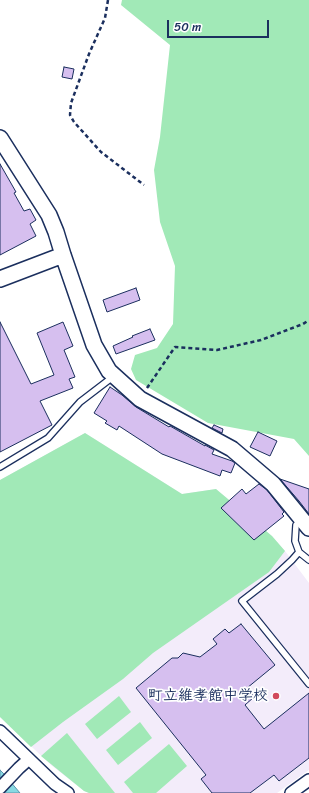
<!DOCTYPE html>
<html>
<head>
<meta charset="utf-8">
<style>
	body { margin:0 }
	#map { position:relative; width:309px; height:793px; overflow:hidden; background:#fff; font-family:Sriracha,sans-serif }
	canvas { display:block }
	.scale { position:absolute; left:167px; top:20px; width:102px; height:18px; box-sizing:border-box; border:2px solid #1b2f5e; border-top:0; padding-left:5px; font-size:12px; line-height:14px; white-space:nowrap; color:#1b2f5e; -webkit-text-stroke:3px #fff; paint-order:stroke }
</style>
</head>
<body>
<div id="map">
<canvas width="309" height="793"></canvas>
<div class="scale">50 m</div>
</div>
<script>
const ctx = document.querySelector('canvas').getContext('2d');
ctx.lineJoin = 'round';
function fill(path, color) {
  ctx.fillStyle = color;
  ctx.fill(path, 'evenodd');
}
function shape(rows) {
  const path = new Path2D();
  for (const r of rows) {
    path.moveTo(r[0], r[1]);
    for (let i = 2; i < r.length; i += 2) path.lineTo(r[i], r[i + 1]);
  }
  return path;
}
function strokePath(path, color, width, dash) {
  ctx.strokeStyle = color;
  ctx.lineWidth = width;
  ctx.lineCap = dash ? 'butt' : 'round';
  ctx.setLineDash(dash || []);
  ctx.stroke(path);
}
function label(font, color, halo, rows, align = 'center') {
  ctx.font = font + ' Sriracha,"Klee One",sans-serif';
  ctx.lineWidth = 3.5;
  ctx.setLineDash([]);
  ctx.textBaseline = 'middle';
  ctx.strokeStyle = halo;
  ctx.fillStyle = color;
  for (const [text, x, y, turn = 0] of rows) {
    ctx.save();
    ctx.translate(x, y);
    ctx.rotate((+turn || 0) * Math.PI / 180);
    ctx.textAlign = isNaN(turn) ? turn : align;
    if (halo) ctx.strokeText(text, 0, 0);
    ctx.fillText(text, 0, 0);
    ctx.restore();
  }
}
fill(shape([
	[85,433,182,494,216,489,272,536,285,551,309,583,309,770,277,793,89,793,84,791,51,765,0,717,0,480]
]), '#f3ecfa');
fill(shape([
	[122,0,309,0,309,456,294,439,208,423,136,380,131,369,135,355,157,348,173,324,175,266,160,222,154,170,160,137,170,45,121,5],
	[85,433,182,494,216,489,272,536,285,551,269,572,153,653,123,679,63,722,31,747,0,717,0,480],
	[119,696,131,712,97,739,85,724],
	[140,722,152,738,118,765,106,750],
	[67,733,115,793,89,793,84,791,41,756],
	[169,744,187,766,156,793,133,793,124,782]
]), '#a1e9b7');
const water = shape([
	[0,770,4,774,20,793,0,793,0,770]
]);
fill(water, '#88d9e2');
strokePath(water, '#5c95ad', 1);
const building = shape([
	[64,67,74,69,72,79,62,77,64,67],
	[0,164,16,192,14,193,24,211,30,209,36,220,30,224,36,236,0,255,0,164],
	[136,288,140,300,107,312,103,300,136,288],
	[0,322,31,384,54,375,37,333,63,322,73,346,64,350,75,377,69,379,73,388,40,401,52,425,0,452,0,322],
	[150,329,155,340,116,354,113,346,133,337,132,336,150,329],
	[110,387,122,395,136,407,169,427,170,426,205,446,205,445,214,450,212,454,232,461,235,463,231,473,222,470,220,476,162,454,119,426,117,430,105,423,107,421,94,413,110,387],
	[214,425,223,429,222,433,212,428,214,425],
	[258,432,277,441,270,456,250,447,258,432],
	[280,479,309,489,309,514,299,501,280,479],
	[259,484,267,490,284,512,282,514,284,516,254,540,221,508,242,489,246,494,259,484],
	[241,624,275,665,247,688,254,697,245,705,264,729,309,693,309,758,279,781,274,775,250,793,212,793,201,779,206,775,136,688,172,658,178,658,183,653,200,657,217,644,213,639,225,629,229,633,241,624]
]);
fill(building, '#d6bfef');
strokePath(building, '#1b2f5e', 1);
const lane = shape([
	[0,467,48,438,80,402,114,376],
	[302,519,296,525,295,541,299,552,292,560,277,574,242,601,309,684],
	[299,552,309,560]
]);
const street = shape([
	[0,731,55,784,68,793],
	[0,788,19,768,29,759],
	[291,793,309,780]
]);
const secondary = shape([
	[0,138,49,215,56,232,63,255,94,345,109,371,140,399,232,449,273,484,309,528],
	[0,279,63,255]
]);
strokePath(lane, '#1b2f5e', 8);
strokePath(street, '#1b2f5e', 14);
strokePath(secondary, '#1b2f5e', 18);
strokePath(shape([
	[108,0,105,18,89,54,71,103,70,115,74,122,101,152,144,185],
	[147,388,175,347,217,350,261,340,303,324,309,320]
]), '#1b2f5e', 2.5, [4, 3]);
strokePath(lane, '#fff', 5.5);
strokePath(street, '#fff', 11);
strokePath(secondary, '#fff', 15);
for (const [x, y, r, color] of [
	[276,696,4,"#d1495b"]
]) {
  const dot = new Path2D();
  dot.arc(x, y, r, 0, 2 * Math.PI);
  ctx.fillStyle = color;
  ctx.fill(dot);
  strokePath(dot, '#fff', 1.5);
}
label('bold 15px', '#1b2f5e', '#fff', [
	["町立維孝館中学校",268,696]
], 'right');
</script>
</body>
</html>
